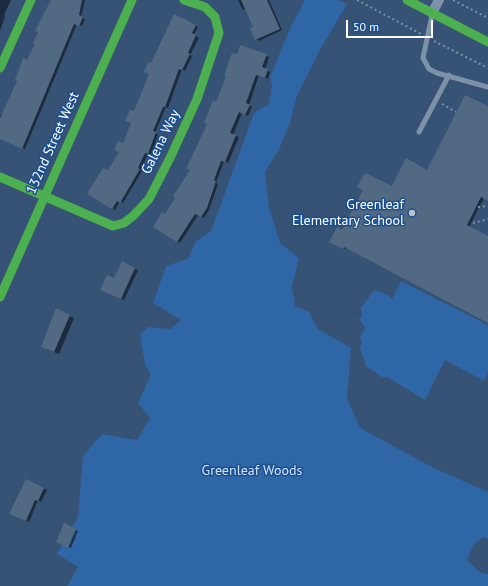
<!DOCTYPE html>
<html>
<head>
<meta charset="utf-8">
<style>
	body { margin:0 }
	#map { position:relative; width:488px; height:586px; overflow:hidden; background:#365274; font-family:"PT Sans",sans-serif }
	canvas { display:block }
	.scale { position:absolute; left:346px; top:20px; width:87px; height:18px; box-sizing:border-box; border:2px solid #fff; border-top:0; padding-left:5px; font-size:12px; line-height:14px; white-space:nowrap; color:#fff; -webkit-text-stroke:3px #1b4f8f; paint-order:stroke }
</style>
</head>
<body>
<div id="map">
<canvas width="488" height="586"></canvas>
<div class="scale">50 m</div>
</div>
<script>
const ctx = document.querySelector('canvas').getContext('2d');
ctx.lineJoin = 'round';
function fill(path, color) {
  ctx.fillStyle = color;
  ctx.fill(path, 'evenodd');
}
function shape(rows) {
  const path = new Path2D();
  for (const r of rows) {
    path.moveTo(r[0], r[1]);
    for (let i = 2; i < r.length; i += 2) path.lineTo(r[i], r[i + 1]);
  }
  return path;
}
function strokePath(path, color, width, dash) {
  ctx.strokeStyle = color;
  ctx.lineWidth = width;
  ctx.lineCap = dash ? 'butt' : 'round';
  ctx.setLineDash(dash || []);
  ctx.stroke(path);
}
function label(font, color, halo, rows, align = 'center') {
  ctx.font = font + ' "PT Sans",sans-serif';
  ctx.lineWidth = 3;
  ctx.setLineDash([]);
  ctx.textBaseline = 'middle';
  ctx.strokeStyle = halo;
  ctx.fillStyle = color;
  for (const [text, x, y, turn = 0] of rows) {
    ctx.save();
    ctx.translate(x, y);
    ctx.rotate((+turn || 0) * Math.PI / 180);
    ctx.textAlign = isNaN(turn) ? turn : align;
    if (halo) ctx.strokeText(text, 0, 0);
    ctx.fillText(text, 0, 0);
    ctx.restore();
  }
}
fill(shape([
	[305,0,338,0,347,4,321,48,296,98,290,123,279,149,265,172,269,207,280,243,299,258,292,287,295,306,309,312,318,329,351,348,347,398,360,428,434,468,488,492,488,539,484,537,473,545,467,560,481,573,488,574,488,586,67,586,78,567,57,554,78,517,83,456,102,434,137,440,150,418,138,403,151,374,145,365,140,335,148,327,170,329,181,320,153,303,166,266,188,259,195,242,211,231,254,113,269,104,272,86,270,77,291,26],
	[401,281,488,325,488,373,484,381,445,360,425,400,387,377,382,377,366,366,360,347,362,342,360,337,365,328,359,319,362,316,361,308,374,290,388,295,392,299]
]), '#2f66a5');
fill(shape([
	[0,0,11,0,4,15,5,16,0,31],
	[53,0,85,0,81,17,85,19,82,26,77,24,25,149,0,138,0,115,2,116,36,43],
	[238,0,269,0,282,30,259,41,256,39,254,28,246,10,242,9],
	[195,25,198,27,194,35,199,38,190,55,192,56,185,71,182,69,168,108,166,107,155,133,158,135,151,155,148,153,141,170,142,171,123,203,120,201,115,210,88,193,108,171,124,144,150,74,152,65],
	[240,46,269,57,265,69,270,72,268,79,259,75,249,105,252,107,248,116,242,113,233,135,239,137,228,163,224,161,216,183,218,184,209,210,204,218,198,215,180,243,154,227,166,215,191,170],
	[488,108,488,200,484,198,469,227,488,237,488,322,347,248,346,249,331,241,392,187,428,171],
	[122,263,138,270,124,300,104,291,114,279],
	[57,310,74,318,59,354,46,349],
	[26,480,47,490,41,502,38,500,29,522,13,515],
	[76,530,78,531,71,548,60,544]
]), '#0007');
fill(shape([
	[51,0,82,0,79,15,83,17,79,26,74,24,22,149,0,139,0,118,17,81,15,80,23,58,27,60,35,44,33,43,38,32,35,31],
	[241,0,267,0,280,29,255,40,250,28,253,27],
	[174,14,196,25,192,33,196,35,188,53,190,54,182,70,179,69,165,107,163,107,153,131,156,132,148,154,145,153,138,168,140,169,120,203,117,201,112,209,87,194,103,168,108,170,119,152,114,150,118,141,123,143,131,123,125,121,130,110,134,111,149,74,144,72,148,62,151,63],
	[240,45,267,54,262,67,268,69,265,78,256,75,246,103,250,105,245,115,239,112,230,133,236,135,225,162,221,161,214,180,216,181,207,208,201,217,195,214,177,242,153,227,162,212,165,214,175,198,173,196,190,170,186,169,207,124,204,123,213,100,216,102,226,77,224,76,232,53,237,54],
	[465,95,488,106,488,201,481,197,467,225,488,236,488,323,344,247,343,249,329,242,337,227,342,230,363,190,357,187,365,173,392,186,406,158,427,170],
	[122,261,135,268,121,299,100,290,107,275,114,278],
	[56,308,70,315,54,352,41,347],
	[26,479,44,488,38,501,35,500,26,521,9,514],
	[64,523,76,529,68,548,56,542]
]), '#526984');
strokePath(shape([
	[357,0,421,34],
	[453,0,488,18],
	[434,41,488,68],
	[442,104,456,112],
	[478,207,488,206],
	[473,223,488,219]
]), '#7d92a8', 2, [2, 3]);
strokePath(shape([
	[432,15,423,58,429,69,437,73,488,87],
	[419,132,449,75]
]), '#7d92a8', 5);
strokePath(shape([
	[432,13,439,0]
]), '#7d92a8', 10);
strokePath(shape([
	[407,0,488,42],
	[0,68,31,0],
	[0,177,113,226,124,223,133,216,149,199,171,156,197,99,219,33,215,17,205,7,184,0],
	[0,297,132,0]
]), '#4caf50', 9);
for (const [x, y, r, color] of [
	[412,213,4,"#b9c2ce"]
]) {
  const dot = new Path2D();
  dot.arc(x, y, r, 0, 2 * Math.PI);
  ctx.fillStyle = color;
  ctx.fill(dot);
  strokePath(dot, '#1b4f8f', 1.5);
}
label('14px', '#fff', '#1b4f8f', [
	["Galena Way",161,142,-64],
	["132nd Street West",53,143,-66]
]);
label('14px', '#fff', '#1b4f8f', [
	["Greenleaf",404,205],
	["Elementary School",404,221]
], 'right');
label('14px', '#cfe3fa', '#1b4f8f', [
	["Greenleaf Woods",252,471]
]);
</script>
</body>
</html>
